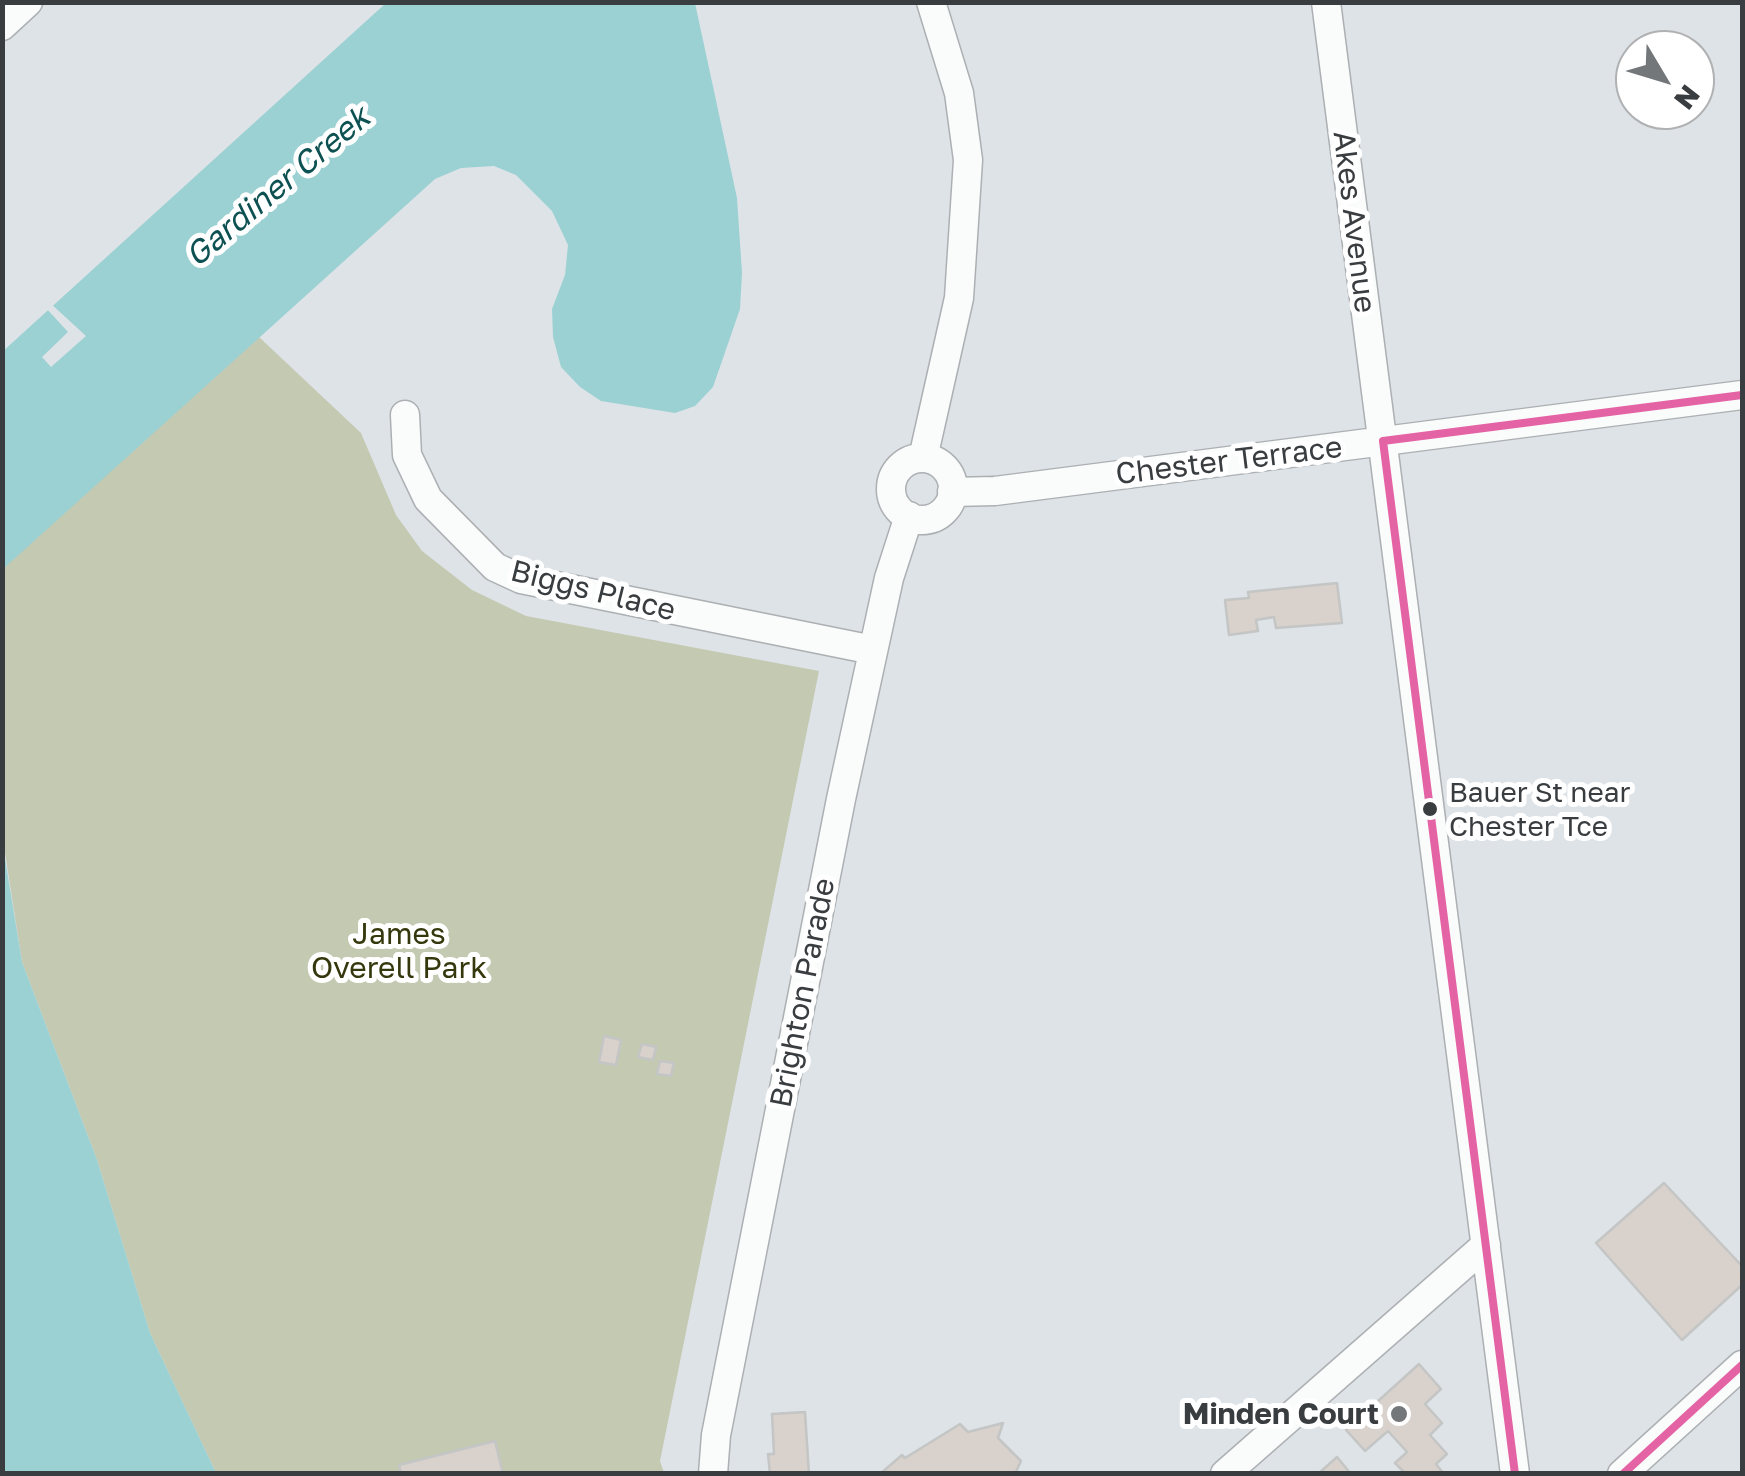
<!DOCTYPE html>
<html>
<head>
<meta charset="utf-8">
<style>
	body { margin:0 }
	#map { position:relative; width:1745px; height:1476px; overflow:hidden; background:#dee3e7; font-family:"Golos Text",sans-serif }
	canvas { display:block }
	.frame { position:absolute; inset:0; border:5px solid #3a3d40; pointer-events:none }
	.north { position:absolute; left:1615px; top:30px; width:100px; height:100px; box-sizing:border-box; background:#fff; border:2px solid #b0b1b3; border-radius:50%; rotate:128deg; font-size:28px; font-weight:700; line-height:40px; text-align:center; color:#3a3d40 }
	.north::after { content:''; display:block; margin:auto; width:35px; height:45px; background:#73777a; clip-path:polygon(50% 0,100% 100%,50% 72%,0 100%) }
</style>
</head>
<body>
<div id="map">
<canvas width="1745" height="1476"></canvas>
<div class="frame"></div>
<div class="north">N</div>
</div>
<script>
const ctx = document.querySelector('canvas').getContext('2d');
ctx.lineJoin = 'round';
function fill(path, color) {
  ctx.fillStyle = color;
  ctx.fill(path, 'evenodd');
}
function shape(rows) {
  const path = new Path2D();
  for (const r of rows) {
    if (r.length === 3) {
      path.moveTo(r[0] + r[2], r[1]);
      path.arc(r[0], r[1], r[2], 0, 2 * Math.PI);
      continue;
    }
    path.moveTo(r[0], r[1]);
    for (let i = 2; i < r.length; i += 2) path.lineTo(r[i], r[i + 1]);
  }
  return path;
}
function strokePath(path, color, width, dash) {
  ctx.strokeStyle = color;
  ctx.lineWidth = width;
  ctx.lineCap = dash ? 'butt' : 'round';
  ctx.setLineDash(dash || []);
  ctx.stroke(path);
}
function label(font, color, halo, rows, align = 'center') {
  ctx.font = font + ' "Golos Text",sans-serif';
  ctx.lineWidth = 10;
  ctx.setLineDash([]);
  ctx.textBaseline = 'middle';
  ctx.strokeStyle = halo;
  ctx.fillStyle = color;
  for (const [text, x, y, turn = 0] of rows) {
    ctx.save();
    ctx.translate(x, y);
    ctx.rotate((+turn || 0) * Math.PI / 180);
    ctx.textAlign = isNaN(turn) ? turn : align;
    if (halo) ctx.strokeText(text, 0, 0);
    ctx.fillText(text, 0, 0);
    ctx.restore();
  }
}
fill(shape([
	[259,337,361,433,396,515,422,551,472,590,526,616,819,671,660,1461,664,1473,216,1473,150,1333,97,1160,22,962,3,840,2,568]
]), '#c4c9b2');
fill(shape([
	[386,3,695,3,737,198,742,273,740,309,713,387,695,406,675,413,601,401,580,387,561,367,553,337,552,309,565,275,568,245,552,211,516,175,494,166,461,168,435,179,3,569,2,352],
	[2,840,22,962,97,1160,150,1333,216,1473,3,1473]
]), '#9bd1d3');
fill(shape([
	[49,302,86,336,51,367,42,357,68,332,45,307]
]), '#dee3e7');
const building = shape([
	[1337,583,1342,623,1276,628,1274,617,1256,620,1258,631,1229,635,1225,600,1249,598,1248,592,1337,583],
	[604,1036,621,1040,616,1065,599,1062,604,1036],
	[642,1044,656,1047,653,1060,638,1057,642,1044],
	[660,1061,674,1063,671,1076,657,1074,660,1061],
	[1664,1183,1742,1266,1742,1285,1682,1340,1596,1243,1664,1183],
	[1419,1364,1441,1389,1425,1404,1442,1423,1430,1435,1447,1454,1436,1464,1444,1474,1399,1474,1403,1471,1395,1463,1407,1452,1388,1431,1365,1451,1346,1430,1419,1364],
	[805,1412,809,1474,770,1474,768,1454,774,1454,772,1414,805,1412],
	[1003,1423,998,1438,1021,1461,1015,1474,880,1474,902,1455,905,1458,960,1424,968,1432,1003,1423],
	[495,1441,503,1474,401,1474,399,1465,495,1441],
	[1337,1457,1351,1474,1318,1474,1337,1457]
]);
fill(building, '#d8d1cc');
strokePath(building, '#c4c5c5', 2.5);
const street = shape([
	[1326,2,1515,1474],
	[2,26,28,2],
	[405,415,407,455,428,499,495,567,521,579,873,650],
	[923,458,959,298,968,160,959,93,931,2],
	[922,489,31],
	[952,492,995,491,1742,395],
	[713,1474,716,1435,841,799,889,578,909,516],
	[1225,1474,1486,1245],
	[1622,1474,1742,1365]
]);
strokePath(street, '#acb0b3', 31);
strokePath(street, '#fafbfb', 28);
strokePath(shape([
	[1383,441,1515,1474],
	[1383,441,1742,395],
	[1623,1474,1742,1365]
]), '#e463a4', 8);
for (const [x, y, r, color] of [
	[1430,809,9,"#3a3d40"],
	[1399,1414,10,"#73777a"]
]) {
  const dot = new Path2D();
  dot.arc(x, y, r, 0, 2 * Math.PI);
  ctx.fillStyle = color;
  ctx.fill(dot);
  strokePath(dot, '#fff', 4);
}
label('28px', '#3a3d40', '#fff', [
	["Bauer St near",1449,793],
	["Chester Tce",1449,827]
], 'left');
label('30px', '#3a3d40', '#fff', [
	["Akes Avenue",1354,222,83],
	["Chester Terrace",1229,461,-7],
	["Biggs Place",593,591,14],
	["Brighton Parade",803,993,-79]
]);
label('30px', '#35380c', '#fff', [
	["James",399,934],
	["Overell Park",399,968]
]);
label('bold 30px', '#3a3d40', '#fff', [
	["Minden Court",1379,1414]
], 'right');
label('italic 32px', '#0e5152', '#fff', [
	["Gardiner Creek",278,187,-40]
]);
</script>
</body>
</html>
